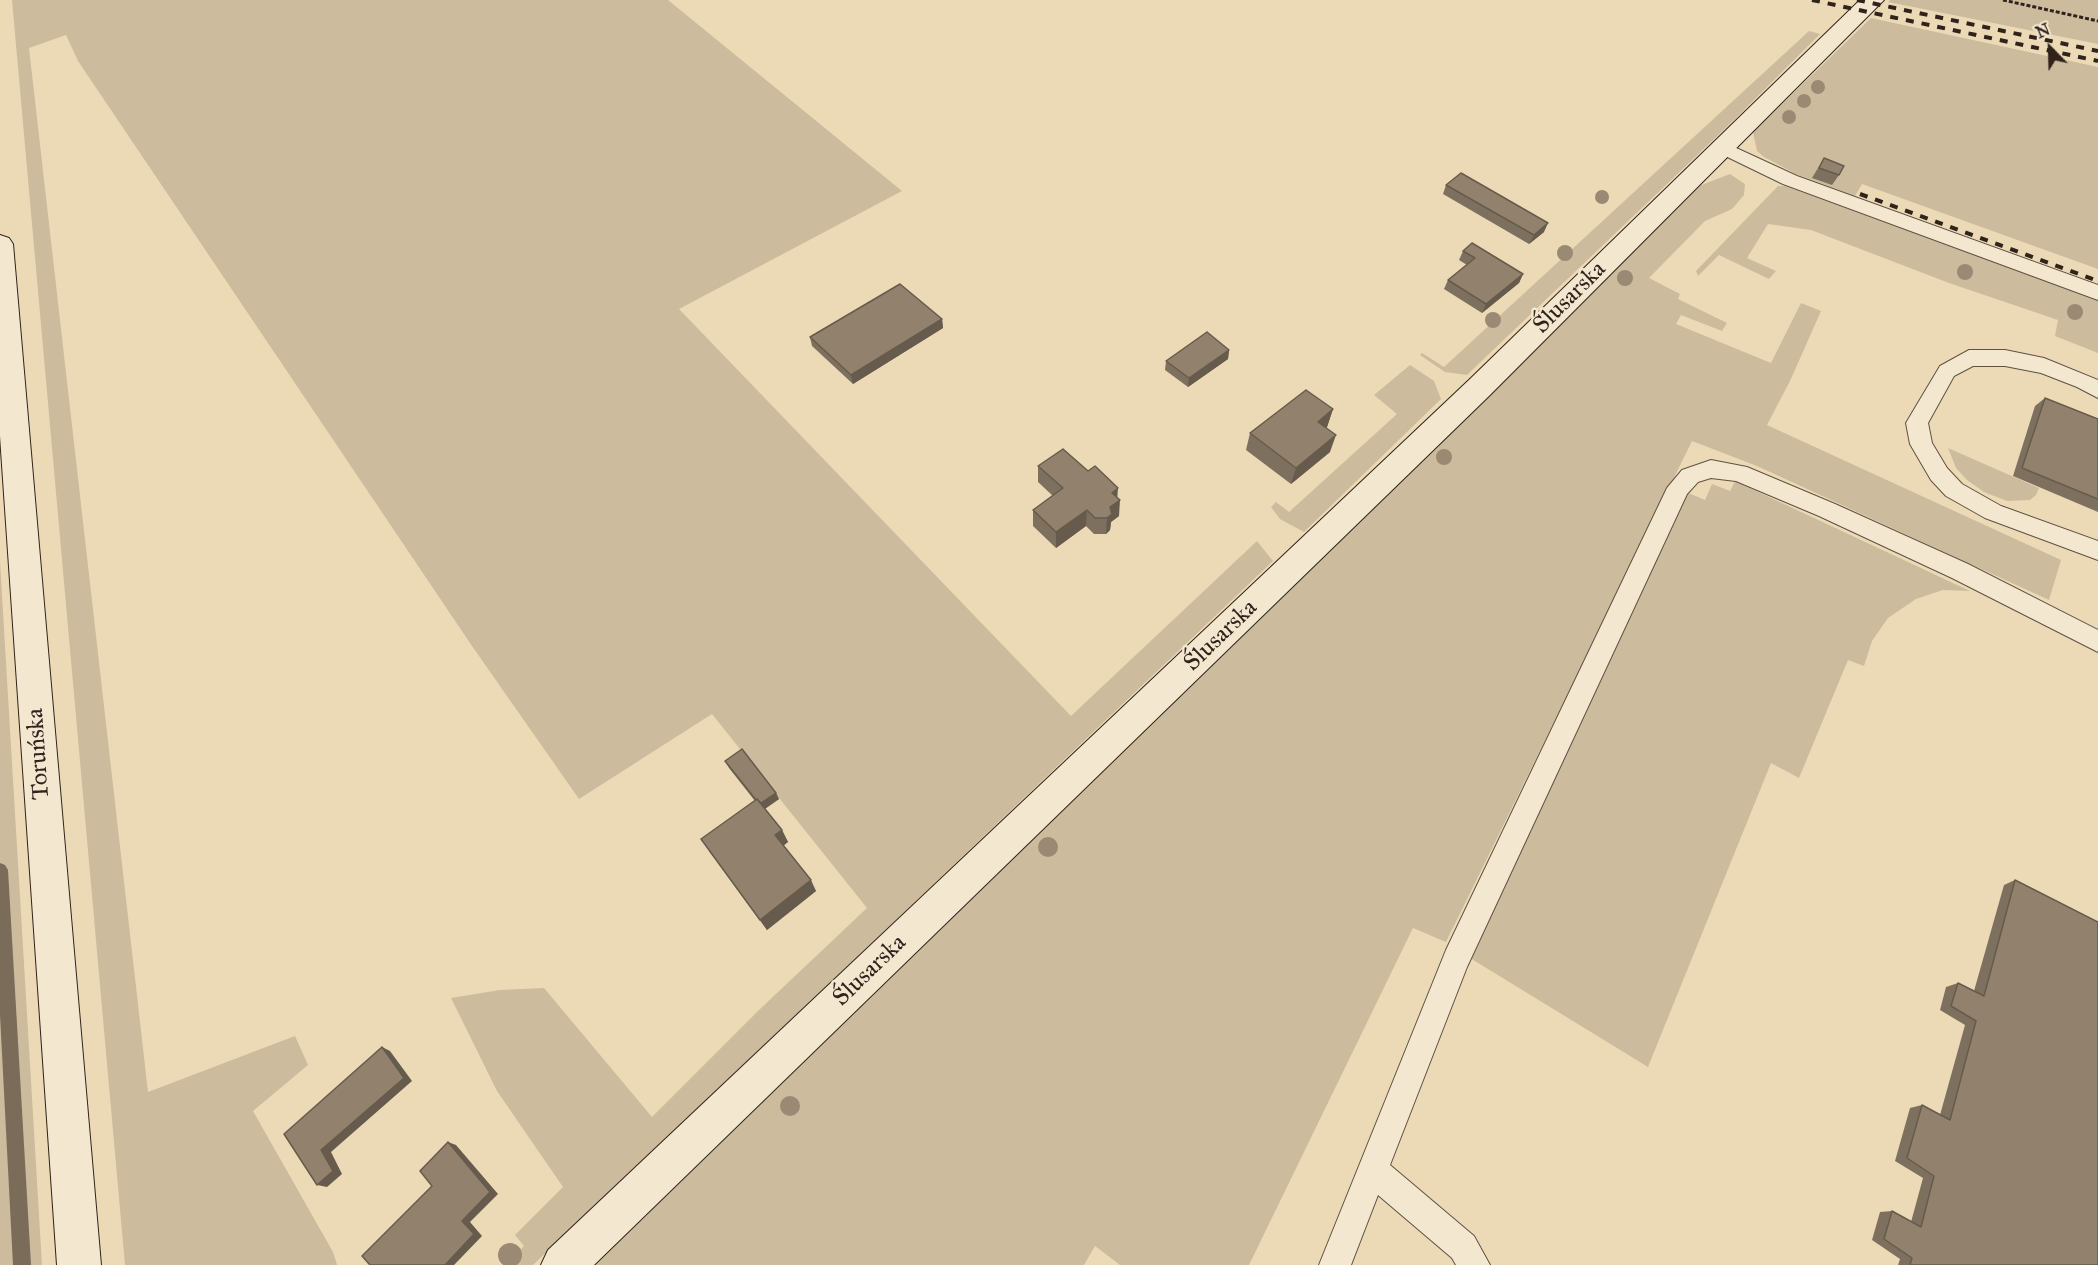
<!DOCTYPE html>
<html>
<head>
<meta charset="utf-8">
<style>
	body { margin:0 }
	#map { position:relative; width:2098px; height:1265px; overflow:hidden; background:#ecdab7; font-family:"IM FELL Great Primer",serif }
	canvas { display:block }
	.north { position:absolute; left:2020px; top:18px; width:60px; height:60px; -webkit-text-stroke:4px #f3e7d0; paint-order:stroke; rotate:337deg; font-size:16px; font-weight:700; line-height:24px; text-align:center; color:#30231c }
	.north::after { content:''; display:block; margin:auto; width:21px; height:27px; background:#30231c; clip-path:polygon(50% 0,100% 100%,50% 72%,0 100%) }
</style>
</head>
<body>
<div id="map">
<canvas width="2098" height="1265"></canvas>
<div class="north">N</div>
</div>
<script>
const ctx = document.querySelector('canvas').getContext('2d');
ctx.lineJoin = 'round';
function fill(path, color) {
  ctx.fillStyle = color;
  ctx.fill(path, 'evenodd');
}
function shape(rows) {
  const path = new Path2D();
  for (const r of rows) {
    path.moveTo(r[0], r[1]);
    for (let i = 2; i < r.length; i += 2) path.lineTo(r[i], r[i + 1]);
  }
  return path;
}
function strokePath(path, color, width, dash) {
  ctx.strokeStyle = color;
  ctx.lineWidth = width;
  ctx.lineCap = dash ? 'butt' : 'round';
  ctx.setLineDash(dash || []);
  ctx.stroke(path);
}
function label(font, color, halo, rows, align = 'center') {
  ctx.font = font + ' "IM FELL Great Primer",serif';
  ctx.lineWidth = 5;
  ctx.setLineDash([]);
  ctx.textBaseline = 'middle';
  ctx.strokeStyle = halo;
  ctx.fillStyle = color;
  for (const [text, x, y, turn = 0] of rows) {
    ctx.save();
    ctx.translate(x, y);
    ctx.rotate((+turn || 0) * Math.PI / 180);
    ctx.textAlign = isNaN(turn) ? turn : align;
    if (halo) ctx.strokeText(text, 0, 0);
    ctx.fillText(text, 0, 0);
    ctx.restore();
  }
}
fill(shape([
	[12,0,668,0,902,191,679,309,1071,716,1257,541,1273,561,533,1265,505,1265,524,1246,515,1235,563,1187,497,1091,451,998,500,990,544,988,652,1117,759,1010,867,908,712,714,579,799,472,646,78,61,66,35,29,48,148,1092,295,1036,308,1065,253,1111,333,1252,337,1265,125,1265],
	[1890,0,2098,0,2098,44,1888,2],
	[1871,18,2098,67,2098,269,1862,184,1855,196,1796,174,1764,157,1757,151,1753,132],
	[1809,31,1820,34,1734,120,1467,375,1445,372,1420,355,1422,353,1444,367],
	[1730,174,1745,184,1744,195,1732,209,1705,221,1649,278,1680,294,1678,299,1727,323,1722,331,1681,315,1676,324,1771,363,1801,303,1821,311,1790,381,1767,425,2061,560,2049,600,1757,466,1692,441,1446,942,1413,928,1249,1265,1120,1265,1095,1246,1084,1265,593,1265,1536,349,1699,186],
	[1778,186,1785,186,2098,300,2098,353,2055,336,2058,320,1949,283,1811,230,1768,224,1747,258,1776,271,1769,279,1719,255,1698,276,1696,271],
	[1410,365,1434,381,1441,399,1304,532,1280,519,1271,507,1276,502,1289,512,1397,414,1374,395],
	[1948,448,2039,488,2036,495,2030,500,2007,501,1984,492,1967,480,1956,468],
	[1735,481,1970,591,1943,590,1916,599,1888,618,1872,641,1864,666,1848,660,1799,778,1771,763,1648,1067,1470,958,1686,492,1705,500,1712,484,1730,491],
	[0,562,42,1265,0,1265]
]), '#ccbb9d');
fill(shape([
	[0,863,5,865,8,870,31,1265,13,1265,0,1015,0,863]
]), '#7a6c59');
const lane = shape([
	[1721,141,1797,176,2098,285,2098,300,1783,184,1715,151,1712,147,1715,143,1721,141],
	[1969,350,2005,350,2044,358,2098,380,2098,398,2077,387,2041,373,2005,366,1973,366,1954,376,1928,423,1932,443,1947,468,1962,484,2001,506,2098,541,2098,560,1985,518,1946,496,1931,480,1910,444,1906,423,1940,366,1969,350],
	[1711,460,1747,467,1835,504,1968,564,2098,630,2098,652,1952,578,1819,516,1736,481,1711,478,1698,482,1687,494,1467,967,1390,1165,1474,1236,1490,1265,1456,1265,1452,1258,1378,1195,1351,1265,1319,1265,1446,950,1667,488,1682,470,1711,460]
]);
const secondary = shape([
	[1860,0,1884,0,1490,395,594,1265,541,1265,548,1250,1470,379,1860,0],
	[0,235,9,238,13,244,101,1265,57,1265,0,436,0,235]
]);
strokePath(lane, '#5f5143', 2);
strokePath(secondary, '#30231c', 2);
strokePath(shape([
	[2003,0,2098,21]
]), '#30231c', 3, [4, 2]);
fill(lane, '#f3e7d0');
fill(secondary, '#f3e7d0');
strokePath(shape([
	[1812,0,2098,61],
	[1857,0,2098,51],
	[1860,194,2098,281]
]), '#30231c', 4, [8, 8]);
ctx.fillStyle = '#9a8a73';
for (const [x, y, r] of [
	[1818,87,7],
	[1804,101,7],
	[1789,117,7],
	[1602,197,7],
	[1565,253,8],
	[1965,272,8],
	[1625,278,8],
	[2075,312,8],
	[1493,320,8],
	[1444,457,8],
	[1048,847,10],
	[790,1106,10],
	[510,1255,12]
]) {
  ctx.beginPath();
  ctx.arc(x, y, r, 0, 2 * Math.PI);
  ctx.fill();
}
fill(shape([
	[1824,158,1839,175,1832,185,1812,178],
	[1446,185,1544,232,1529,244,1443,194],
	[1463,251,1523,274,1519,283,1482,313,1444,289,1448,280,1467,265,1459,260],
	[942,319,943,328,853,384,812,346,810,337],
	[1229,350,1228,359,1188,387,1165,370,1166,361],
	[2045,398,2098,419,2098,512,2013,476,2035,406],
	[1333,409,1327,427,1326,428,1330,452,1291,484,1246,450,1250,433],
	[1038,466,1118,498,1119,516,1111,522,1110,530,1106,534,1094,534,1086,526,1056,548,1033,526,1033,510,1053,496,1038,482],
	[725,761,776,793,779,799,765,809,782,830,788,842,783,845,816,891,767,930,709,851,755,801,729,768],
	[2015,880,2098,1265,1898,1265,1900,1259,1872,1240,1880,1212,1892,1211,1911,1222,1923,1178,1895,1161,1910,1108,1922,1105,1940,1115,1965,1025,1940,1010,1946,987,1958,983,1974,991,2004,885]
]), '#7e705e');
fill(shape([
	[1548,223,1544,232,1529,244,1534,235],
	[1523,274,1519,283,1482,313,1486,304],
	[942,319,943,328,853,384,851,375],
	[1229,350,1228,359,1188,387,1189,378],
	[1333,409,1327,427,1313,439,1318,422],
	[1336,435,1330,452,1291,484,1296,468],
	[1118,488,1117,502,1120,500,1119,516,1111,522,1110,530,1106,534,1107,518,1112,493],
	[1087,510,1086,526,1056,548,1056,532],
	[776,793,779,799,763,810,759,804],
	[782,830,788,842,782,847,775,835],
	[811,880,816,891,767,930,760,920],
	[382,1047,390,1051,412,1081,331,1152,342,1174,327,1187,317,1185,321,1150],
	[448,1142,456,1145,498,1194,470,1222,482,1236,454,1265,445,1265,462,1221]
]), '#665b4c');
const building = shape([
	[1824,158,1844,166,1839,175,1819,168,1824,158],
	[1461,173,1548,223,1534,235,1446,185,1461,173],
	[1472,243,1523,274,1486,304,1448,280,1475,258,1463,251,1472,243],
	[900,284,942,319,851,375,810,337,900,284],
	[1207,332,1229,350,1189,378,1166,361,1207,332],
	[1306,390,1333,409,1318,422,1336,435,1296,468,1250,433,1306,390],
	[2045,398,2098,419,2098,499,2022,468,2045,398],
	[1063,449,1088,471,1095,466,1118,488,1112,493,1120,500,1110,507,1112,514,1107,518,1095,518,1087,510,1056,532,1033,510,1063,488,1038,466,1063,449],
	[742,749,776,793,761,803,757,799,756,800,725,761,742,749],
	[757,799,782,830,775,835,811,880,760,920,701,839,757,799],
	[2015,880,2098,922,2098,1265,1910,1265,1912,1258,1884,1239,1892,1211,1921,1227,1934,1176,1907,1158,1922,1105,1950,1120,1976,1021,1951,1006,1958,983,1984,996,2015,880],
	[382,1047,404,1078,321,1150,333,1171,317,1185,284,1134,382,1047],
	[448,1142,490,1192,462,1221,474,1234,445,1265,370,1265,362,1256,432,1186,420,1171,448,1142]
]);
fill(building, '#92826d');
strokePath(building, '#665b4c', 1.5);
label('24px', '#30231c', '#f3e7d0', [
	["Ślusarska",1570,298,-45],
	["Ślusarska",1221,636,-44],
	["Toruńska",39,754,-94],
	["Ślusarska",870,971,-44]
]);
</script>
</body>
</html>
